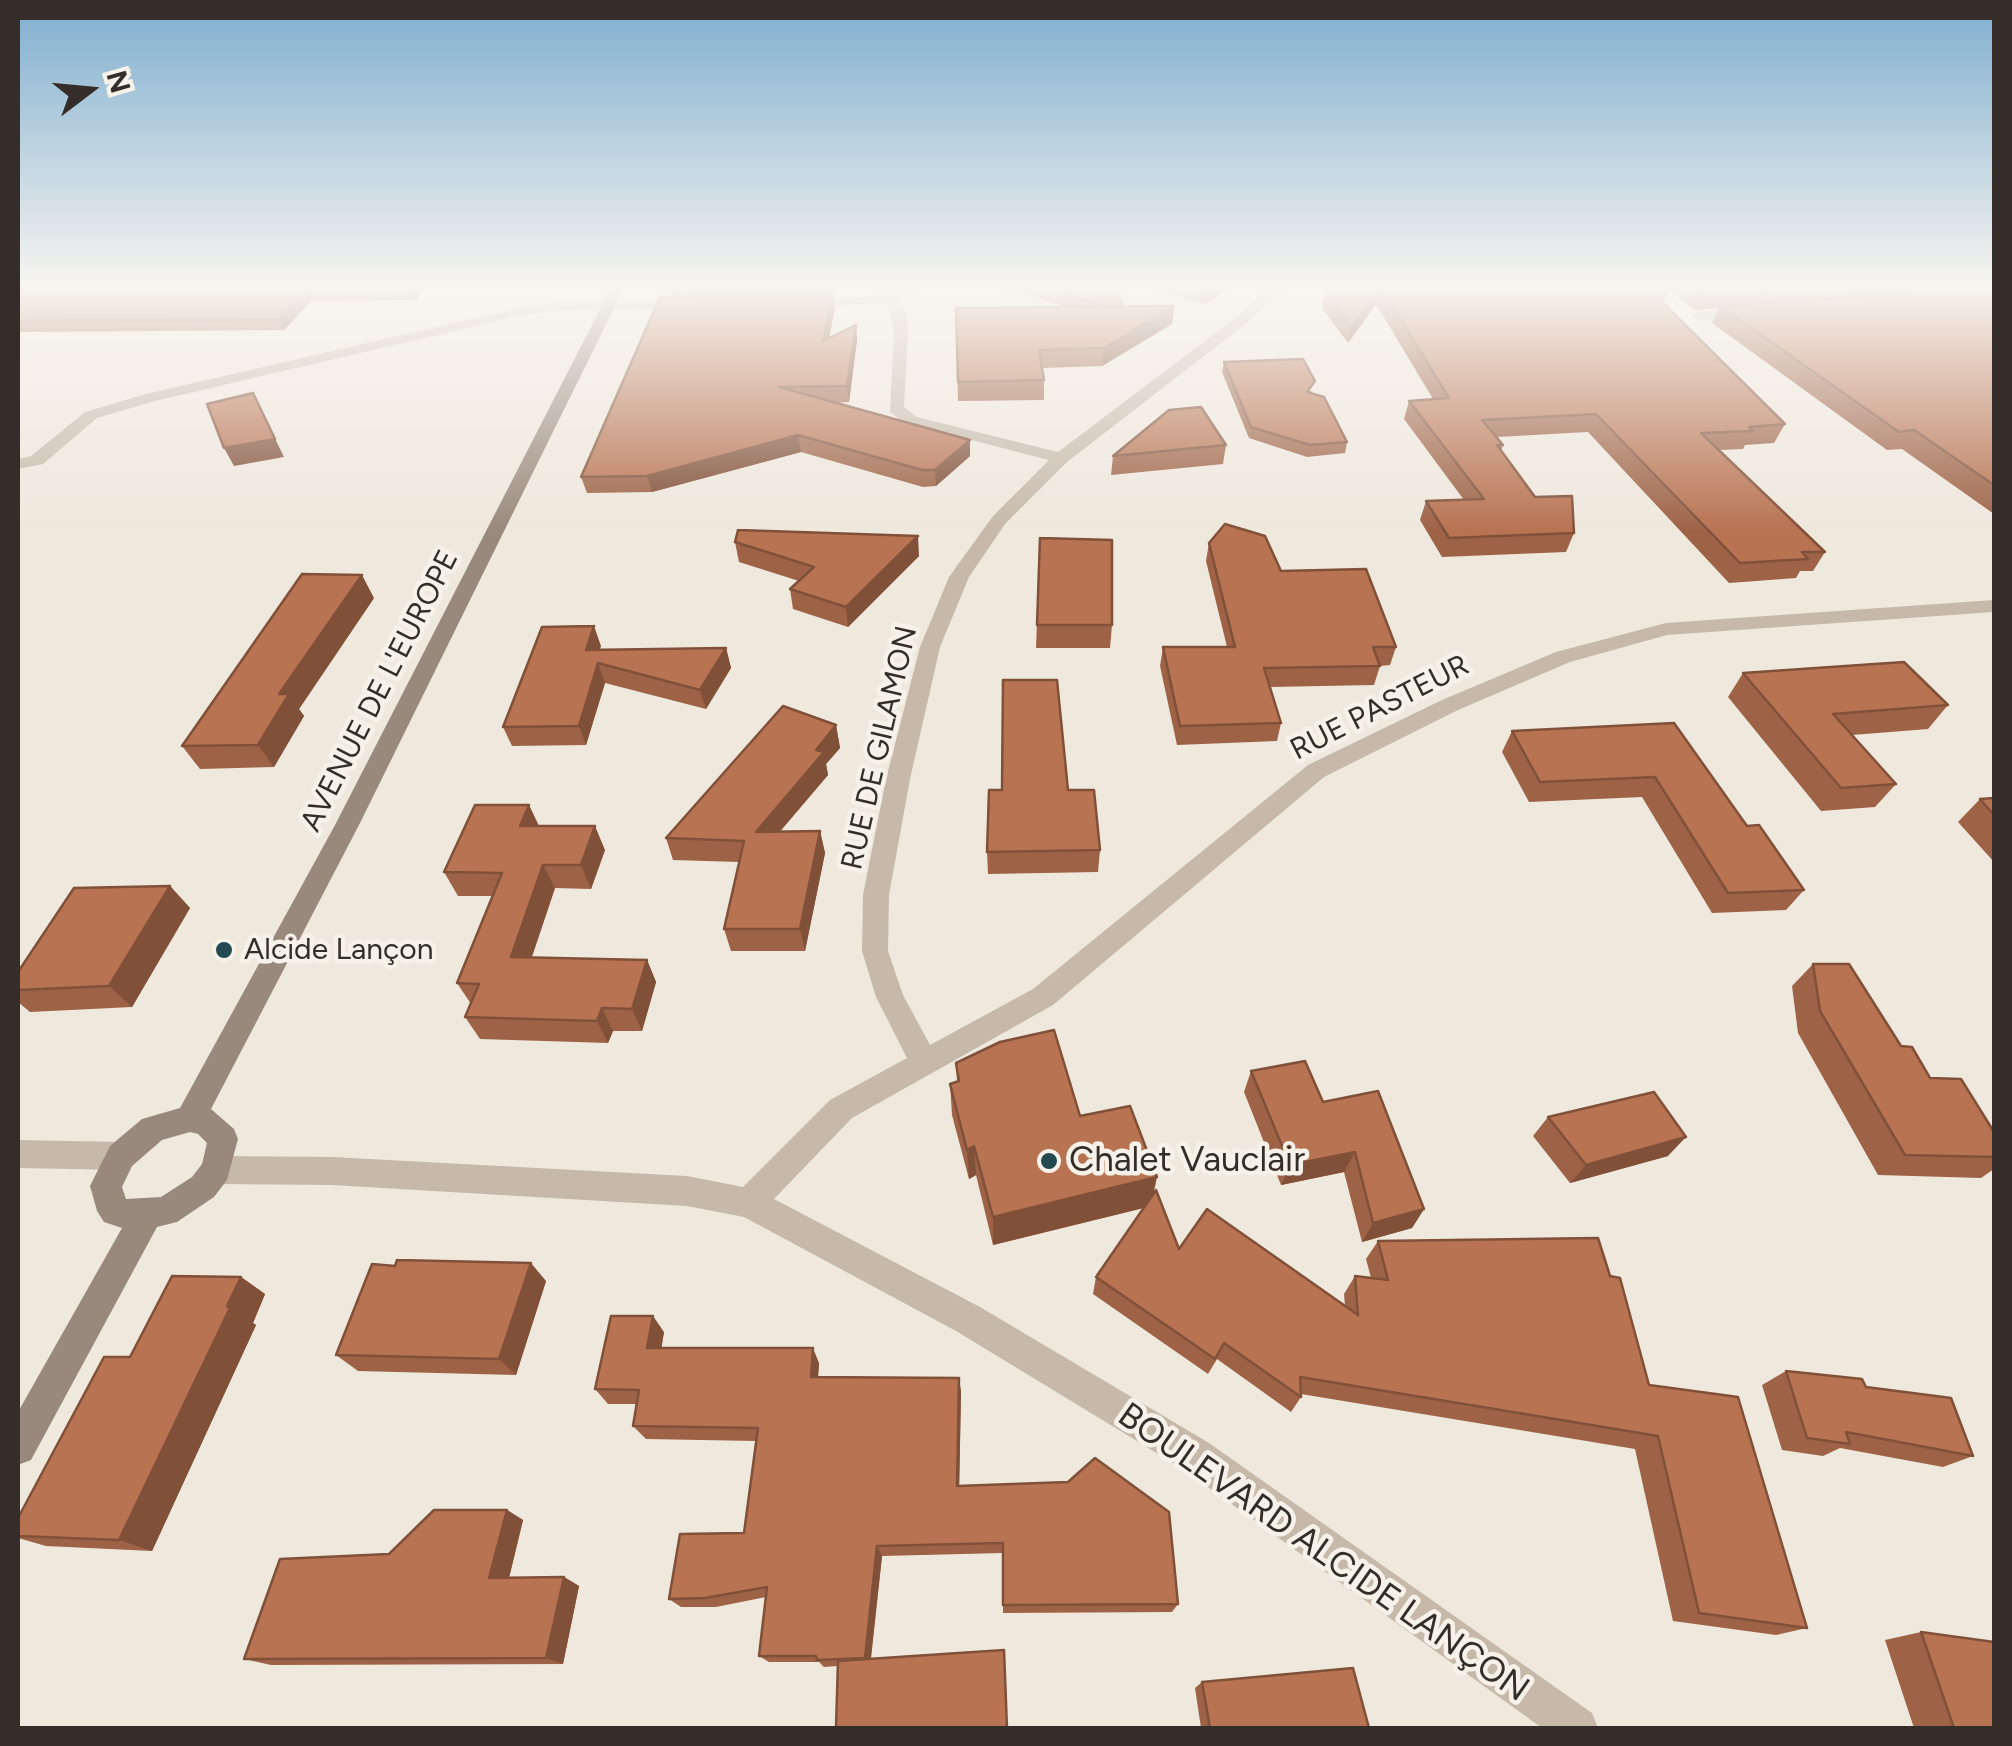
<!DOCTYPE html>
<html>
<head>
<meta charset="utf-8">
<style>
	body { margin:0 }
	#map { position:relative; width:2012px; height:1746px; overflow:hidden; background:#efe8dd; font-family:Figtree,sans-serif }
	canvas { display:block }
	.frame { position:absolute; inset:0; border:20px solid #342d29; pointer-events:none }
	.north { position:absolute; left:40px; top:40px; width:100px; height:100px; -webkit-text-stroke:8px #f7f2e9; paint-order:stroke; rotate:74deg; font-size:28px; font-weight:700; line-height:40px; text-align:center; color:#342d29 }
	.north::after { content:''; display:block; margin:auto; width:35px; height:45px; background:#342d29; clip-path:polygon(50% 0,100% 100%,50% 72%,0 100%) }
</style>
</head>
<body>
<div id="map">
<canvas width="2012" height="1746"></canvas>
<div class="frame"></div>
<div class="north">N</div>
</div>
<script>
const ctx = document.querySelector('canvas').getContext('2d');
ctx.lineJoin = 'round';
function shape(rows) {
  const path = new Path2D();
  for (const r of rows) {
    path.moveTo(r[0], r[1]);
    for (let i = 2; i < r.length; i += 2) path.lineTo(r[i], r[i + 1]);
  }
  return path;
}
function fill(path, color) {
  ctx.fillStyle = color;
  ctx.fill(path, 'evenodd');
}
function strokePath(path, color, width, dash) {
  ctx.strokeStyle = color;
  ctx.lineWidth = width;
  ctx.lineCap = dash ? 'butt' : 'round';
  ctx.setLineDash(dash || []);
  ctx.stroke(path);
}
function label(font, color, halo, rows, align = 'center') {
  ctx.font = font + ' Figtree,sans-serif';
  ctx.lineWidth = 9;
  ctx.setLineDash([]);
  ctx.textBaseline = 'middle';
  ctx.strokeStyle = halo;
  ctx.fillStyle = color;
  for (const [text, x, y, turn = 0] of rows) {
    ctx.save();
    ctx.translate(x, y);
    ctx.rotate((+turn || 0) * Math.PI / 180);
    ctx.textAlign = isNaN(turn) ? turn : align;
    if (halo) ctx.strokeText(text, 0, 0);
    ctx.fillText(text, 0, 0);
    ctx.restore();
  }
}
fill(shape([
	[904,286,921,286,899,300,906,311,908,330,904,407,917,417,1058,452,1238,316,1270,286,1284,286,1248,322,1067,462,1005,524,969,577,940,647,910,779,889,895,888,951,903,995,930,1045,1033,989,1308,765,1442,700,1556,652,1666,623,1994,600,1994,612,1667,635,1570,662,1458,710,1324,777,1053,1005,852,1118,774,1199,980,1307,1209,1443,1592,1713,1598,1728,1542,1728,1183,1469,956,1331,744,1217,687,1206,332,1185,216,1184,205,1180,201,1170,205,1160,216,1156,332,1157,687,1176,743,1187,830,1100,907,1058,876,997,862,951,863,895,886,779,920,647,949,577,993,516,1049,460,905,423,890,412,894,330,887,303,803,308,796,304,803,300,888,295,904,286],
	[688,301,695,305,693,308,551,311,519,316,155,401,97,418,43,464,18,469,18,459,31,456,85,412,146,394,519,308,551,303,688,301],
	[1748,308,1753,309,1753,315,1699,320,1692,316,1699,312,1748,308],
	[18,1140,121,1142,132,1146,136,1156,132,1166,121,1170,18,1168,18,1140]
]), '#c6b9aa');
fill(shape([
	[612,286,625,286,359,825,211,1109,234,1129,238,1139,227,1180,214,1197,177,1222,157,1227,31,1460,18,1465,18,1412,122,1228,104,1222,97,1211,90,1186,110,1146,142,1119,180,1108,335,825,612,286],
	[190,1132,198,1134,207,1143,202,1164,192,1177,161,1197,126,1199,122,1187,132,1166,162,1140,190,1132]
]), '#99897c');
fill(shape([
	[18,286,427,286,416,300,311,301,284,330,18,332],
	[669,286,839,286,838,292,671,296],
	[999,286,1117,286,1123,307,1174,306,1172,324,1102,366,1042,368,1044,380,1044,400,958,401,956,308,1067,307],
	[1145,286,1234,286,1204,304],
	[1329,286,1994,286,1994,514,1902,449,1887,450,1712,323,1719,308,1695,310,1671,292,1662,302,1785,424,1774,443,1745,445,1743,449,1719,450,1825,552,1813,571,1800,571,1796,578,1729,583,1588,432,1497,437,1503,445,1501,451,1535,497,1574,533,1566,552,1442,557,1420,520,1426,501,1464,500,1404,419,1409,401,1433,399,1376,304,1348,343,1322,308,1325,291],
	[835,308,829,338,856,325,857,340,849,402,834,403,970,456,936,486,923,487,801,452,652,492,587,493,581,477],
	[1224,362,1313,392,1312,394,1347,442,1345,453,1307,457,1249,438,1222,372],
	[1226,445,1223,464,1111,475,1113,456],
	[1040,538,1112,625,1110,648,1036,648],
	[735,542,919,556,848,627,793,609,790,589,799,581,739,562],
	[1209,543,1281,571,1396,647,1390,665,1380,666,1374,685,1270,687,1281,723,1277,741,1177,745,1160,666,1163,647,1227,647,1206,561],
	[374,598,299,709,304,716,274,767,200,769,182,746],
	[601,646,599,650,726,648,731,668,706,709,605,683,586,745,512,746,503,727],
	[1743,673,1948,705,1928,729,1852,735,1896,784,1875,807,1821,811,1728,697],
	[1674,723,1747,826,1804,890,1786,910,1712,913,1642,797,1529,802,1502,752,1512,731],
	[836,725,840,748,826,764,828,775,780,831,820,831,825,853,805,951,731,951,724,929,739,862,673,860,666,838],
	[1068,790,1100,850,1098,872,988,874,987,852],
	[1994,798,1994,862,1958,822,1980,799],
	[529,805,539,826,605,850,591,889,555,888,532,957,647,960,656,982,642,1031,613,1031,608,1043,480,1039,465,1017,471,1004,457,983,493,896,458,896,444,872],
	[170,886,190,908,132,1007,30,1012,18,1002,18,972],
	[1813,964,1901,1046,1930,1078,1994,1132,1994,1169,1981,1178,1878,1175,1798,1033,1792,986],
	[956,1063,1080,1116,1154,1194,1179,1249,1345,1306,1344,1294,1355,1276,1371,1278,1366,1259,1378,1241,1610,1276,1649,1385,1807,1628,1776,1635,1673,1621,1635,1449,1301,1394,1301,1397,1291,1412,1217,1359,1208,1374,1093,1294,1096,1277,1144,1208,993,1245,976,1175,969,1179,952,1115,950,1084,957,1082],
	[1251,1071,1323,1102,1424,1209,1412,1228,1362,1242,1344,1172,1281,1185,1244,1092],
	[1548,1117,1668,1156,1570,1183,1533,1136],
	[395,1266,546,1281,516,1375,358,1371,336,1355],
	[241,1277,265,1294,253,1323,256,1325,152,1551,46,1546,18,1538,18,1518,130,1357],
	[664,1332,661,1348,819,1363,818,1377,959,1378,961,1392,959,1486,1178,1604,1172,1612,1003,1613,1003,1553,882,1556,871,1659,838,1666,824,1667,819,1662,769,1662,759,1656,766,1597,716,1607,681,1607,669,1599,744,1533,756,1441,646,1439,633,1426,636,1404,608,1404,595,1389],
	[1786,1371,1866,1387,1973,1456,1943,1467,1840,1448,1823,1456,1782,1450,1762,1385],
	[507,1510,523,1520,509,1578,564,1577,579,1586,563,1664,271,1665,244,1659,389,1554],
	[1921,1632,1994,1728,1914,1728,1885,1640],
	[1202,1682,1369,1728,1201,1728,1195,1688]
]), '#9e6347');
fill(shape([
	[414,286,427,286,416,300,411,290],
	[1215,286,1234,286,1204,304,1206,291],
	[1669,286,1673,286,1671,292,1651,315,1658,298],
	[1381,287,1376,304,1348,343,1352,326],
	[306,290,311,301,284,330,279,319],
	[833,293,835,308,825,357,823,341],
	[1174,306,1172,324,1102,366,1104,348],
	[856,325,857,340,849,402,847,386],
	[253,393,284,457,234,466,224,448],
	[798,435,801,452,652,492,647,476],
	[970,440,970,456,936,486,935,470],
	[918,536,919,556,848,627,846,607],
	[362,575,374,598,299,709,304,716,274,767,258,745,279,694],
	[594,626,601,646,593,670,586,650],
	[726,648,731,668,706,709,700,690],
	[598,663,605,683,586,745,579,726],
	[836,725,840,748,826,764,828,775,761,854,756,832,816,750],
	[529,805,540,829,520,826],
	[595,826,605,850,591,889,581,865],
	[820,831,825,853,805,951,800,929],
	[543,865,555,888,524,979,511,957],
	[170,886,190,908,132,1007,109,986],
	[647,960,656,982,642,1031,632,1009],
	[602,1008,613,1031,608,1043,597,1021],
	[1686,1137,1668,1156,1570,1183,1586,1165],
	[974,1146,976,1175,969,1179,967,1150],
	[1355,1152,1344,1172,1281,1185,1290,1165],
	[1157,1177,1151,1206,993,1245,993,1217],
	[1424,1209,1412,1228,1362,1242,1373,1223],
	[531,1263,546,1281,516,1375,499,1359],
	[241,1277,265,1294,253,1323,256,1325,152,1551,119,1540],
	[653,1316,664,1332,659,1363,647,1348],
	[813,1348,819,1363,817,1391,811,1377],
	[959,1378,961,1392,959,1498,957,1486],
	[507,1510,523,1520,507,1586,489,1578],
	[877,1546,882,1556,870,1664,865,1658],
	[564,1577,579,1586,563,1664,546,1658]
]), '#815039');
const building = shape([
	[18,286,414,286,411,290,306,290,279,319,18,321,18,286],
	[1041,286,1117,286,1123,307,1110,307,1041,286],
	[1189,286,1215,286,1206,291,1189,286],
	[1329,286,1669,286,1658,298,1785,424,1749,427,1753,431,1701,433,1825,552,1802,552,1808,559,1740,563,1596,414,1482,420,1503,445,1497,445,1535,497,1572,496,1574,533,1449,538,1426,501,1484,499,1409,401,1449,398,1381,287,1352,326,1325,291,1329,286],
	[1693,286,1808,286,1703,293,1693,286],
	[1994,287,1994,485,1914,430,1899,432,1720,306,1994,287],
	[833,293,823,341,856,325,847,386,779,387,970,440,935,470,922,470,798,435,647,476,581,477,660,297,833,293],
	[1174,306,1104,348,1039,350,1044,380,958,382,956,308,1174,306],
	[1303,359,1315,381,1307,392,1324,397,1347,442,1310,445,1251,427,1224,362,1303,359],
	[253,393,275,439,224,448,207,404,253,393],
	[1201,407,1226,445,1113,456,1169,410,1201,407],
	[1225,524,1265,536,1281,571,1366,569,1396,647,1373,647,1380,666,1264,668,1281,723,1180,726,1163,647,1235,647,1209,543,1225,524],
	[738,530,918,536,846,607,790,589,814,567,735,542,738,530],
	[1040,538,1112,540,1112,625,1037,625,1040,538],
	[302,574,362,575,279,694,289,694,258,745,182,746,302,574],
	[594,626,586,650,726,648,700,690,598,663,579,726,503,727,542,627,594,626],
	[1904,662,1948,705,1833,714,1896,784,1841,788,1743,673,1904,662],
	[1003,680,1057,680,1068,790,1094,790,1100,850,987,852,989,790,1002,790,1003,680],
	[783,706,836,725,816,750,824,752,756,832,820,831,800,929,724,929,744,841,666,838,783,706],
	[1674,723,1747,826,1759,825,1804,890,1728,893,1655,777,1540,782,1512,731,1674,723],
	[1994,798,1994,815,1980,799,1994,798],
	[475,805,529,805,520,826,595,826,581,865,543,865,511,957,647,960,632,1009,602,1008,597,1021,465,1017,479,984,457,983,502,873,444,872,475,805],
	[170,886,109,986,18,990,18,972,74,888,170,886],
	[1813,964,1849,964,1901,1046,1912,1047,1930,1078,1961,1079,1994,1132,1994,1157,1905,1155,1820,1011,1813,964],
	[1054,1030,1080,1116,1130,1106,1157,1177,993,1217,974,1146,967,1150,950,1084,959,1081,956,1063,1000,1042,1054,1030],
	[1305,1061,1323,1102,1378,1091,1424,1209,1373,1223,1355,1152,1290,1165,1251,1071,1305,1061],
	[1654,1092,1686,1137,1586,1165,1548,1117,1654,1092],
	[1156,1190,1179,1249,1207,1209,1358,1315,1355,1276,1388,1280,1378,1241,1598,1238,1610,1276,1620,1278,1649,1385,1738,1397,1807,1628,1699,1613,1658,1436,1300,1377,1301,1397,1224,1343,1215,1359,1096,1277,1156,1190],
	[397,1260,531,1263,499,1359,336,1355,372,1264,395,1266,397,1260],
	[172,1276,241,1277,227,1306,230,1308,119,1540,18,1536,18,1518,104,1357,130,1357,172,1276],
	[611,1316,653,1316,647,1348,813,1348,811,1377,959,1378,957,1486,1068,1482,1095,1458,1169,1512,1178,1604,1003,1605,1003,1543,877,1546,865,1658,817,1660,816,1656,759,1656,767,1587,705,1598,669,1599,680,1534,744,1533,758,1428,633,1426,639,1390,595,1389,611,1316],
	[1786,1371,1862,1379,1866,1387,1951,1398,1973,1456,1846,1432,1850,1444,1807,1438,1786,1371],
	[434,1510,507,1510,489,1578,564,1577,546,1658,244,1659,280,1559,389,1554,434,1510],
	[1921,1632,1994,1642,1994,1728,1954,1728,1921,1632],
	[1004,1650,1007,1728,836,1728,838,1661,1004,1650],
	[1353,1668,1369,1728,1210,1728,1202,1682,1353,1668]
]);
fill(building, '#b87352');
strokePath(building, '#815039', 2.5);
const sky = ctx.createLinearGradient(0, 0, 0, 531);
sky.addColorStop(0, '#7eaecf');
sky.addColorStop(0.54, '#f8f5f0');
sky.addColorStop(1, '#f8f5f000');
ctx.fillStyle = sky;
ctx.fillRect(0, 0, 2012, 531);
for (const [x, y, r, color] of [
	[224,950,10,"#234a51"],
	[1049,1161,10,"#234a51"]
]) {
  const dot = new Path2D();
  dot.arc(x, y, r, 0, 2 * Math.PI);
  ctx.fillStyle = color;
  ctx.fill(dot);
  strokePath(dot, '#f7f2e9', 4);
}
label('30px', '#342d29', '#f7f2e9', [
	["AVENUE DE L'EUROPE",380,691,-63],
	["RUE PASTEUR",1380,708,-27],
	["RUE DE GILAMON",880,748,-77]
]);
label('30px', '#342d29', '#f7f2e9', [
	["Alcide Lançon",244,950]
], 'left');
label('35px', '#342d29', '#f7f2e9', [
	["Chalet Vauclair",1069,1161]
], 'left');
label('35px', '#342d29', '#f7f2e9', [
	["BOULEVARD ALCIDE LANÇON",1323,1553,35]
]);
</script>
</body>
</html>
